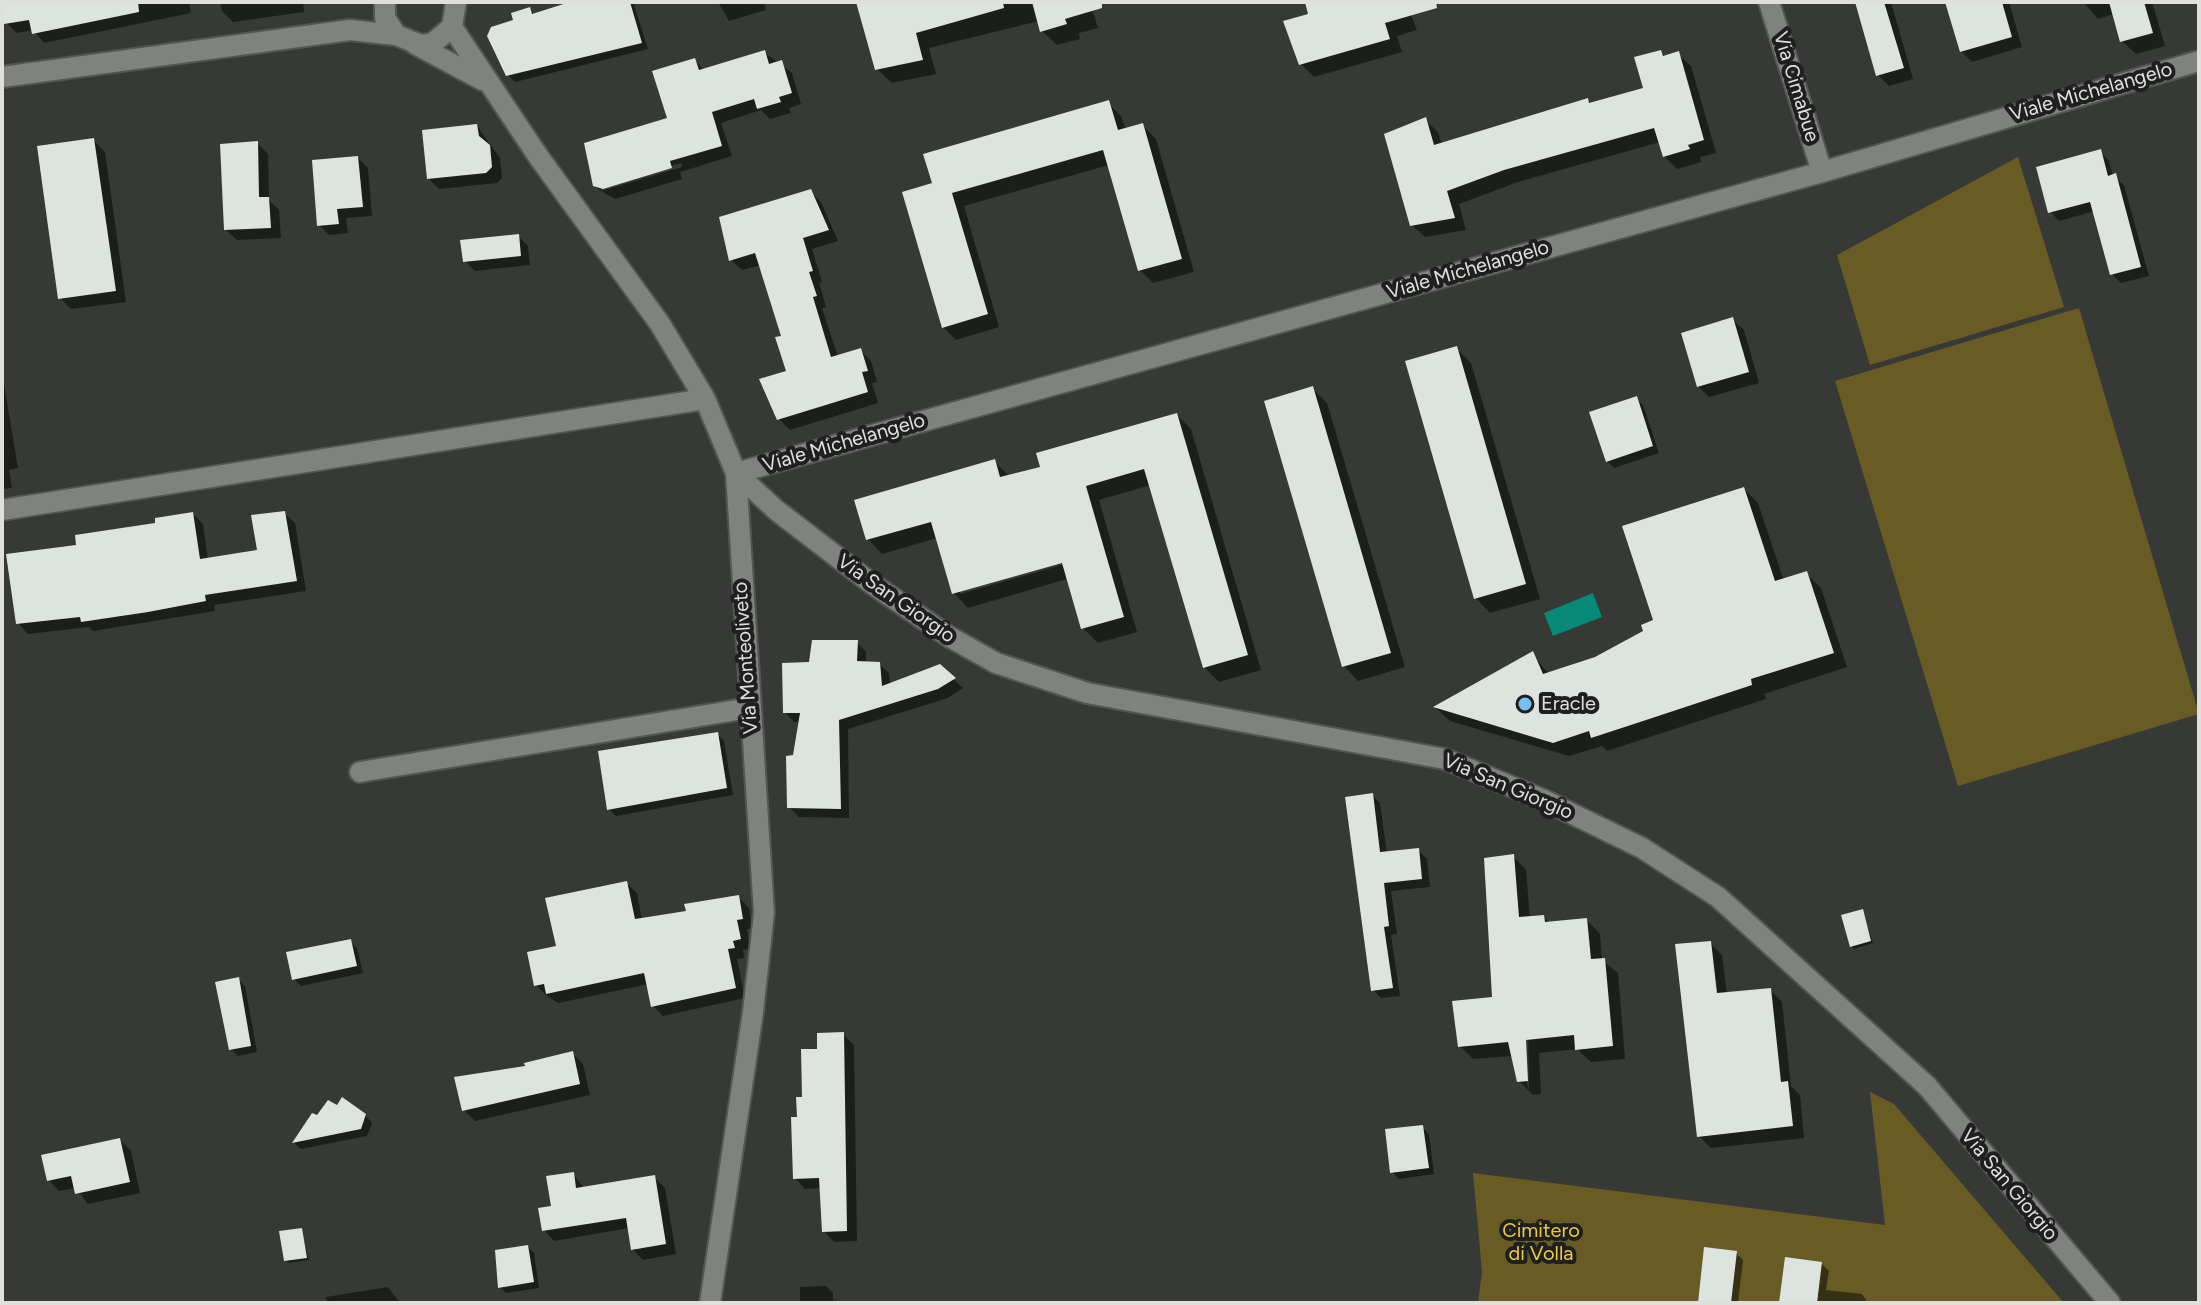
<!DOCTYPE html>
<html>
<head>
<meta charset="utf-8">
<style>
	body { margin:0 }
	#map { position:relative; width:2201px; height:1305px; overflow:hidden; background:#363935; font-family:Figtree,sans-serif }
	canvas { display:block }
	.frame { position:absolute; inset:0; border:4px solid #dfe0de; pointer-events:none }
</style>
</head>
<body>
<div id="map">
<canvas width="2201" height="1305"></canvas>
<div class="frame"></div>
</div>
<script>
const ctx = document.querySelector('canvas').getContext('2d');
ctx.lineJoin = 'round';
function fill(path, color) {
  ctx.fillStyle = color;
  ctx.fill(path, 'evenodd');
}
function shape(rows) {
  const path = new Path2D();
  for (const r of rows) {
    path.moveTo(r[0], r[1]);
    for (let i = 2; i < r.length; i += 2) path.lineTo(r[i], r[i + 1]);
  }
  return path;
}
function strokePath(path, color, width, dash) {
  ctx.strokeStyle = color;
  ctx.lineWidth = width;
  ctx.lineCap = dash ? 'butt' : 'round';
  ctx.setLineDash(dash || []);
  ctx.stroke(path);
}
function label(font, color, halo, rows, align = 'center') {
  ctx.font = font + ' Figtree,sans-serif';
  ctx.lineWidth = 8;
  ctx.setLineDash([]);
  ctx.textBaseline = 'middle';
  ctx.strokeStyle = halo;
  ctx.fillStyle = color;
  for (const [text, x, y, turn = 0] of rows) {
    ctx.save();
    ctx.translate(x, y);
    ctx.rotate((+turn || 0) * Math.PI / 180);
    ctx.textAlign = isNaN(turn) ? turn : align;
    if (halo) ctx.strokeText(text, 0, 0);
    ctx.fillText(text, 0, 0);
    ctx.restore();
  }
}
fill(shape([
	[2018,157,2064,307,1870,365,1837,255],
	[2079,308,2199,714,1958,786,1835,381],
	[1870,1092,1894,1104,2064,1303,1478,1303,1482,1272,1473,1173,1885,1225]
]), '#685b24');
fill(shape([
	[1593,593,1602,617,1553,636,1544,613]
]), '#078977');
fill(shape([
	[2,2,189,2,191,13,44,43,33,30,17,33,6,23],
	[220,2,303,2,304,12,233,22,222,11],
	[590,2,633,2,648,49,515,82,508,75,515,22,530,10,535,15],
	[718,2,764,2,766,10,729,21],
	[858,2,1090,2,1098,28,1079,33,1080,39,1057,45,1042,31,1039,21,929,48,936,74,892,83,877,69],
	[1307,2,1406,2,1417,30,1397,36,1402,52,1314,77,1301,64,1311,16],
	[1857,2,1891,2,1913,79,1889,86,1878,75],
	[1947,2,2009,2,2022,47,1972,62,1961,51],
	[2083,2,2152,2,2165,46,2136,54,2122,41,2114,14,2098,19],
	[764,52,792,73,801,104,789,108,791,113,770,119,761,110,721,123,732,156,680,172,682,179,615,199,601,191,682,167,681,163,601,187,601,191,594,185,669,119,694,60,704,70],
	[1660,52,1666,57,1678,54,1691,66,1716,153,1700,157,1701,162,1677,169,1664,156,1660,142,1518,182,1459,204,1466,230,1425,237,1412,225,1425,120,1438,132,1442,145,1587,100,1592,105,1645,90],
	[1108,103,1121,116,1126,130,1143,126,1156,139,1194,272,1153,283,1140,270,1109,165,964,206,999,327,956,340,943,327,934,184],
	[477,126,500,158,502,178,497,183,439,189,428,178],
	[94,141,105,152,126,302,71,309,60,298],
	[257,143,268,154,269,200,279,210,281,238,237,240,226,230],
	[2100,151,2109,161,2113,176,2124,185,2149,276,2121,283,2112,274,2095,211,2059,221,2050,211],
	[358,158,368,168,372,216,346,218,348,233,329,235,319,225],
	[810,191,821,202,838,241,812,249,822,282,819,283,826,307,822,308,838,357,860,350,871,361,877,382,872,383,878,403,790,430,779,419,789,372,783,337,761,265,742,270,731,260],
	[518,236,528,246,530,265,475,271,465,261],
	[1733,320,1744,330,1759,383,1709,397,1698,386],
	[1456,348,1471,363,1540,599,1490,613,1476,598],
	[2,372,18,468,9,470,12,488,2,489],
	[1313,389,1327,403,1405,667,1358,681,1344,666],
	[1636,398,1643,405,1659,453,1614,468,1607,461],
	[1177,415,1191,429,1261,670,1219,682,1204,667,1151,485,1099,500,1137,632,1098,643,1083,628,1067,579,968,608,954,593,937,538,882,554,868,539,995,462,1010,477,1043,468],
	[1071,558,1072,562,960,594,960,590],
	[1744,489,1758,503,1784,581,1806,573,1821,588,1847,667,1764,694,1766,699,1607,751,1602,746,1569,756,1450,721,1436,708,1532,654,1549,674,1596,659,1645,632],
	[284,513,295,523,306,591,214,605,215,611,93,631,89,627,28,634,18,623,78,547,193,514,203,524,208,560,259,552],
	[857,642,866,652,866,663,879,664,889,673,890,685,939,666,963,688,948,698,848,729,849,818,799,817,789,807,800,722,794,722,785,712,811,664],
	[717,734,724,741,733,795,616,816,609,809],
	[1372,795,1380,803,1387,854,1418,850,1427,859,1430,887,1391,891,1397,934,1391,935,1400,996,1381,998,1373,990],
	[1513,856,1526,870,1530,918,1543,917,1550,923,1587,920,1600,934,1602,960,1618,973,1625,1059,1591,1062,1577,1049,1539,1053,1541,1094,1533,1095,1519,1081,1513,1056,1473,1059,1460,1046,1494,999],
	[1524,1030,1528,1030,1529,1090,1526,1080],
	[626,883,637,893,642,920,688,913,739,898,749,908,752,929,747,929,750,949,743,950,744,958,737,959,745,998,663,1016,653,1006,649,984,558,1003,546,995,536,985,558,948],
	[1862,911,1873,943,1854,949,1852,946],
	[350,941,357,948,363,973,301,986,294,979],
	[1710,943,1722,955,1727,994,1770,990,1782,1002,1791,1086,1800,1095,1804,1138,1711,1148,1699,1136],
	[238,979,245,986,257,1052,238,1056,231,1049],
	[843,1034,854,1045,857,1241,834,1242,824,1231,822,1188,805,1189,795,1178,799,1119,819,1051],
	[572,1053,583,1064,590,1095,475,1121,464,1110,527,1068],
	[312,1115,365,1115,372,1123,367,1136,301,1149,294,1143],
	[1422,1127,1429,1134,1434,1174,1399,1179,1392,1172],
	[120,1140,131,1151,140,1193,88,1204,76,1188,59,1191,49,1180],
	[573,1174,584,1188,655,1178,665,1188,676,1254,643,1260,633,1250,629,1228,554,1241,544,1230],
	[301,1230,309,1260,289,1263,286,1260],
	[528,1247,534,1253,539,1288,506,1293,500,1287],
	[1736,1253,1743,1260,1738,1303,1700,1303],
	[1822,1264,1829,1271,1826,1290,1862,1294,1868,1303,1781,1303],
	[826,1286,833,1293,833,1303,800,1303,800,1287],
	[388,1287,400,1303,327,1303,326,1297]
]), '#0007');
fill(shape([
	[2,2,138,2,139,12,32,34,29,20,4,24],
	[570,2,630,2,642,43,506,76,487,36,491,27,513,20,511,13,530,7,532,14],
	[856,2,1003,2,1004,8,916,33,923,60,875,70],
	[1032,2,1102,2,1102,8,1065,19,1067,24,1040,32],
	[1305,2,1436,2,1437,8,1385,23,1390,39,1299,65,1283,21,1308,14],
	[1855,2,1884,2,1904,68,1876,76],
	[1945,2,2002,2,2012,37,1960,52],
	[2109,2,2144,2,2153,33,2120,42],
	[765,50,769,64,782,60,792,93,779,97,781,102,757,109,754,99,712,112,722,146,670,161,672,168,603,189,593,186,584,143,667,118,652,71,695,58,699,70],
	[1661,50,1663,56,1679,51,1704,140,1688,145,1690,149,1663,157,1654,128,1504,170,1447,191,1455,218,1410,226,1384,134,1426,117,1434,145,1588,98,1589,103,1643,88,1634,57],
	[1109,100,1118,130,1143,123,1182,259,1138,271,1103,150,952,193,988,314,942,328,902,192,932,183,923,154],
	[477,124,479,136,490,145,492,167,486,173,427,179,422,130],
	[94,138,116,291,58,299,37,146],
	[258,141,259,197,269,197,271,228,224,230,220,144],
	[2101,149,2108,176,2116,173,2141,267,2110,275,2090,202,2048,213,2036,167],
	[358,156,363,207,337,209,339,224,317,226,312,160],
	[811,189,829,230,803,238,813,271,809,272,817,296,813,297,831,357,861,348,868,371,862,372,868,392,777,420,759,379,786,371,775,337,781,336,755,253,729,261,719,217],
	[519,234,521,256,463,262,460,240],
	[1733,317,1749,372,1697,387,1681,333],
	[1457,346,1526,584,1474,599,1405,361],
	[1313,386,1391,653,1342,667,1264,401],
	[1637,396,1653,446,1606,462,1589,412],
	[1177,413,1248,655,1203,668,1144,469,1086,486,1124,617,1081,629,1062,563,952,594,931,522,866,540,854,500,995,459,1000,477,1040,467,1036,453],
	[1744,487,1775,581,1807,571,1834,653,1751,679,1752,685,1637,723,1591,738,1589,731,1553,743,1433,707,1533,651,1543,674,1595,657,1643,631,1641,625,1653,620,1622,526],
	[285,511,297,581,205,595,206,601,148,612,81,622,80,617,16,624,6,554,76,545,75,535,155,523,155,518,193,512,200,559,257,550,251,515],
	[812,640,858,640,857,661,880,662,882,686,940,664,956,678,938,689,839,720,841,809,787,808,786,756,793,755,800,713,783,713,782,663,809,662],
	[718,732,727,788,607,810,598,751],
	[1373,793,1380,852,1419,848,1422,879,1384,883,1389,926,1384,927,1393,988,1371,991,1345,797],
	[1514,854,1519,917,1544,915,1545,922,1587,918,1591,959,1605,958,1613,1046,1575,1050,1574,1035,1526,1040,1528,1081,1517,1082,1508,1042,1458,1047,1452,1001,1492,997,1484,858],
	[627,881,635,919,686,911,684,904,739,895,743,919,737,920,741,939,733,941,735,948,728,949,736,988,651,1007,644,973,546,994,544,984,534,986,527,952,556,946,545,898],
	[1863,909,1871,941,1850,947,1841,915],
	[351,939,357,966,292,980,286,952],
	[1711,941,1717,993,1771,988,1781,1082,1788,1081,1793,1126,1697,1137,1675,944],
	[239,977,251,1046,229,1050,215,982],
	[844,1032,847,1231,822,1232,819,1178,793,1179,791,1117,797,1117,796,1097,802,1097,801,1049,817,1049,817,1033],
	[573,1051,580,1084,462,1111,454,1077,525,1066,524,1063],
	[342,1097,366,1114,361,1129,292,1143,312,1113,317,1115,328,1100,337,1105],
	[1423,1125,1429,1168,1390,1173,1385,1129],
	[120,1138,130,1182,75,1194,71,1176,47,1181,41,1155],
	[574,1172,576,1188,655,1175,666,1244,631,1250,626,1218,542,1231,538,1208,551,1206,546,1176],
	[302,1228,307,1258,284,1261,279,1231],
	[528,1245,534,1282,498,1288,495,1250],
	[1704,1247,1737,1251,1731,1303,1698,1303],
	[1785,1257,1822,1262,1817,1303,1779,1303]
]), '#dde3df');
const street = shape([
	[385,2,385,18,396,35,421,45,433,43,452,27,456,2],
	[1769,2,1822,172],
	[452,27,538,156,660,324,705,399,736,473,764,913,753,1012,710,1303],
	[415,44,482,80],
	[2,77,350,30,396,35],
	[736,473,776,510,871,583,948,636,996,663,1087,693,1445,759,1544,800,1642,848,1718,897,1927,1086,2110,1303],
	[736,473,1822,172,2199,61],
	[2,510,705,399],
	[360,772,749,708]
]);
strokePath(street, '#535652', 24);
strokePath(street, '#7f827e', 20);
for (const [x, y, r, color] of [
	[1525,704,8,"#74c0f6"]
]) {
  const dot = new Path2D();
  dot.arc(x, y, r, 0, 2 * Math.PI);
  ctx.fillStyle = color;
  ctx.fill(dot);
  strokePath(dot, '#1e1f1e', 3);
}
label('20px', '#dfe0de', '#1e1f1e', [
	["Via Cimabue",1796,87,73],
	["Viale Michelangelo",2091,92,-16],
	["Viale Michelangelo",1468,270,-16],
	["Viale Michelangelo",844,443,-16],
	["Via San Giorgio",896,599,35],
	["Via Monteoliveto",746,658,-94],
	["Via San Giorgio",1508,787,23],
	["Via San Giorgio",2009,1185,50]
]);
label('20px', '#dfe0de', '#1e1f1e', [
	["Eracle",1541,704]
], 'left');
label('20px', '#ebcc3b', '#1e1f1e', [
	["Cimitero",1541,1231],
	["di Volla",1541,1254]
]);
</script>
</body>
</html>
